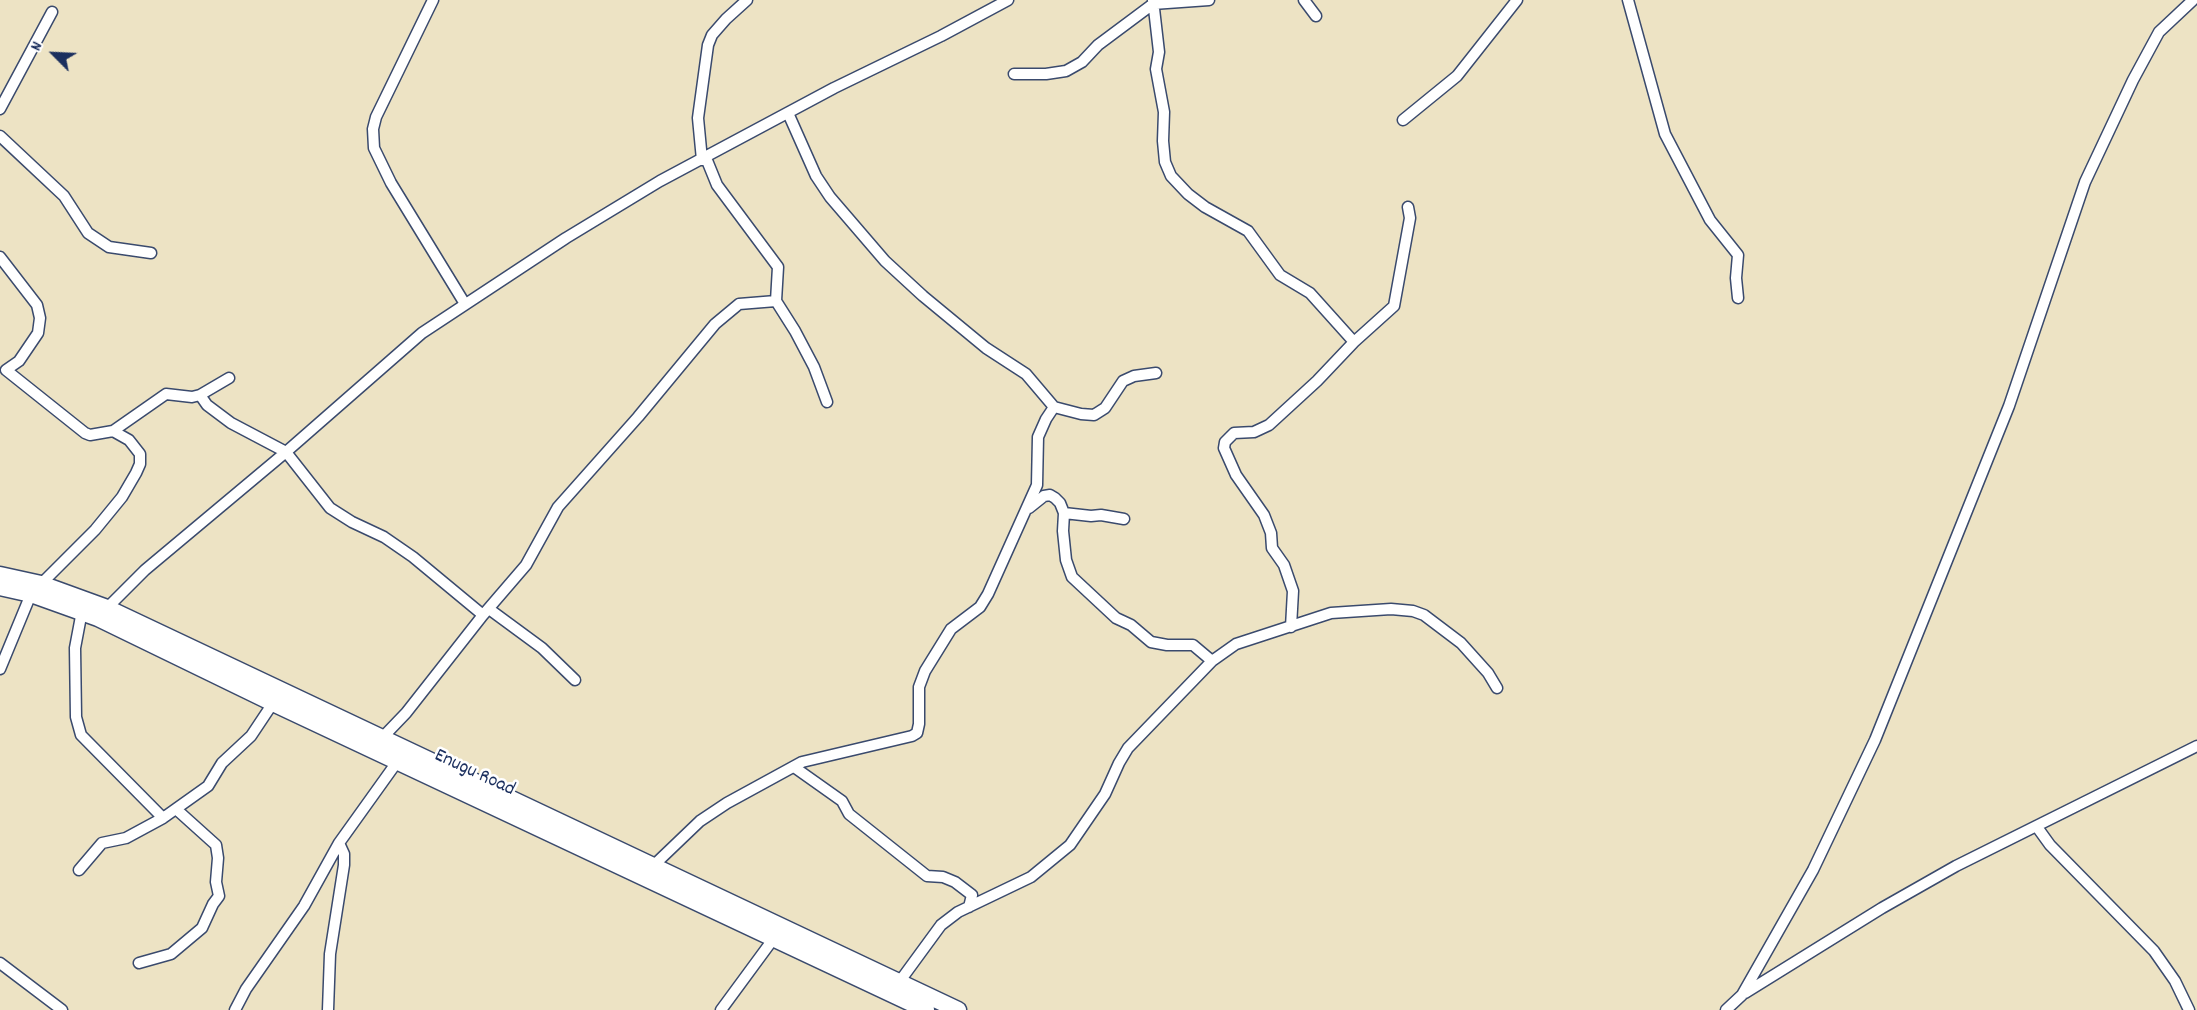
<!DOCTYPE html>
<html>
<head>
<meta charset="utf-8">
<style>
	body { margin:0 }
	#map { position:relative; width:2197px; height:1010px; overflow:hidden; background:#ede3c4; font-family:Dekko,sans-serif }
	canvas { display:block }
	.north { position:absolute; left:24px; top:24px; width:60px; height:60px; -webkit-text-stroke:4px #fff; paint-order:stroke; rotate:294deg; font-size:16px; font-weight:700; line-height:24px; text-align:center; color:#1b2f5e }
	.north::after { content:''; display:block; margin:auto; width:21px; height:27px; background:#1b2f5e; clip-path:polygon(50% 0,100% 100%,50% 72%,0 100%) }
</style>
</head>
<body>
<div id="map">
<canvas width="2197" height="1010"></canvas>
<div class="north">N</div>
</div>
<script>
const ctx = document.querySelector('canvas').getContext('2d');
ctx.lineJoin = 'round';
function shape(rows) {
  const path = new Path2D();
  for (const r of rows) {
    path.moveTo(r[0], r[1]);
    for (let i = 2; i < r.length; i += 2) path.lineTo(r[i], r[i + 1]);
  }
  return path;
}
function strokePath(path, color, width, dash) {
  ctx.strokeStyle = color;
  ctx.lineWidth = width;
  ctx.lineCap = dash ? 'butt' : 'round';
  ctx.setLineDash(dash || []);
  ctx.stroke(path);
}
function label(font, color, halo, rows, align = 'center') {
  ctx.font = font + ' Dekko,sans-serif';
  ctx.lineWidth = 5;
  ctx.setLineDash([]);
  ctx.textBaseline = 'middle';
  ctx.strokeStyle = halo;
  ctx.fillStyle = color;
  for (const [text, x, y, turn = 0] of rows) {
    ctx.save();
    ctx.translate(x, y);
    ctx.rotate((+turn || 0) * Math.PI / 180);
    ctx.textAlign = isNaN(turn) ? turn : align;
    if (halo) ctx.strokeText(text, 0, 0);
    ctx.fillText(text, 0, 0);
    ctx.restore();
  }
}
const minor = shape([
	[433,0,376,117,373,129,374,148,391,183,465,304],
	[1153,0,1159,52,1156,69,1164,112,1163,141,1165,162,1171,176,1188,194,1205,207,1248,231,1280,275,1310,293,1354,342],
	[1304,0,1316,16],
	[1628,0,1665,134,1710,220,1738,255,1736,278,1738,298],
	[1014,74,1046,74,1066,71,1082,62,1098,45,1153,4,1209,0],
	[0,109,52,12],
	[788,113,816,176,830,197,885,261,923,296,986,348,1026,374,1054,407,1081,414,1094,415,1105,408,1123,381,1134,376,1156,373],
	[1403,120,1457,76,1517,0],
	[0,136,64,196,88,233,109,247,151,253],
	[706,158,717,185,778,267,776,301,795,331,814,367,827,402],
	[702,160,698,118,708,45,712,35,726,19,747,0],
	[0,257,37,305,40,318,38,333,19,361,6,370,85,433,90,435,113,431,166,394,192,397,200,395,229,378],
	[200,395,207,405,231,423,286,452,330,508,352,522,384,537,413,557,483,615],
	[1029,508,1044,496,1050,495,1055,498,1060,503,1064,513,1063,531,1066,560,1072,577,1116,618,1131,625,1151,642,1167,645,1193,645,1212,661],
	[1064,513,1091,516,1101,515,1124,519],
	[41,584,95,530,122,497,136,473,140,464,140,454,129,440,113,431],
	[107,608,145,570,286,452,422,333,566,238,660,181,834,88,941,36,1008,0],
	[489,609,542,648,575,680],
	[82,611,75,648,76,717,81,735,163,818,208,786,222,763,251,736,273,703],
	[1291,627,1293,591,1284,565,1272,548,1271,533,1264,515,1236,475,1224,448,1225,442,1234,433,1254,432,1269,425,1317,381,1354,342,1394,306,1410,218,1408,207],
	[0,669,31,594],
	[382,738,406,713,483,615,526,565,558,507,638,417,715,324,739,304,776,301],
	[794,767,842,801,849,814,927,876,943,877,955,882,972,895,969,907],
	[2037,827,2050,845,2154,951,2175,981,2189,1010],
	[653,866,700,821,727,803,802,762,912,736,917,733,919,724,919,687,925,671,951,629,980,607,988,594,1037,485,1038,437,1046,419,1054,407],
	[79,870,102,843,126,838,163,818],
	[0,963,62,1010],
	[139,963,171,954,202,928,213,904,219,896,216,882,218,858,216,845,176,809],
	[900,981,941,925,958,912,1031,877,1070,845,1105,794,1119,763,1128,748,1212,661,1236,644,1331,613,1391,609,1413,611,1424,615,1461,643,1488,673,1497,688],
	[1745,993,1882,908,1956,866,2197,746],
	[235,1010,246,989,304,906,339,843,397,762],
	[328,1010,330,954,344,865,344,854,339,843],
	[721,1010,774,938],
	[1726,1010,1742,995,1813,870,1875,740,2009,406,2085,182,2133,80,2159,32,2193,0]
]);
const primary = shape([
	[0,575,41,584,107,608,958,1010],
	[0,587,31,594,98,618,273,703,926,1010]
]);
strokePath(minor, '#3a4a6d', 13);
strokePath(primary, '#3a4a6d', 19);
strokePath(minor, '#fff', 10);
strokePath(primary, '#fff', 16);
label('20px', '#1b2f5e', '#fff', [
	["Enugu Road",474,774,25]
]);
</script>
</body>
</html>
